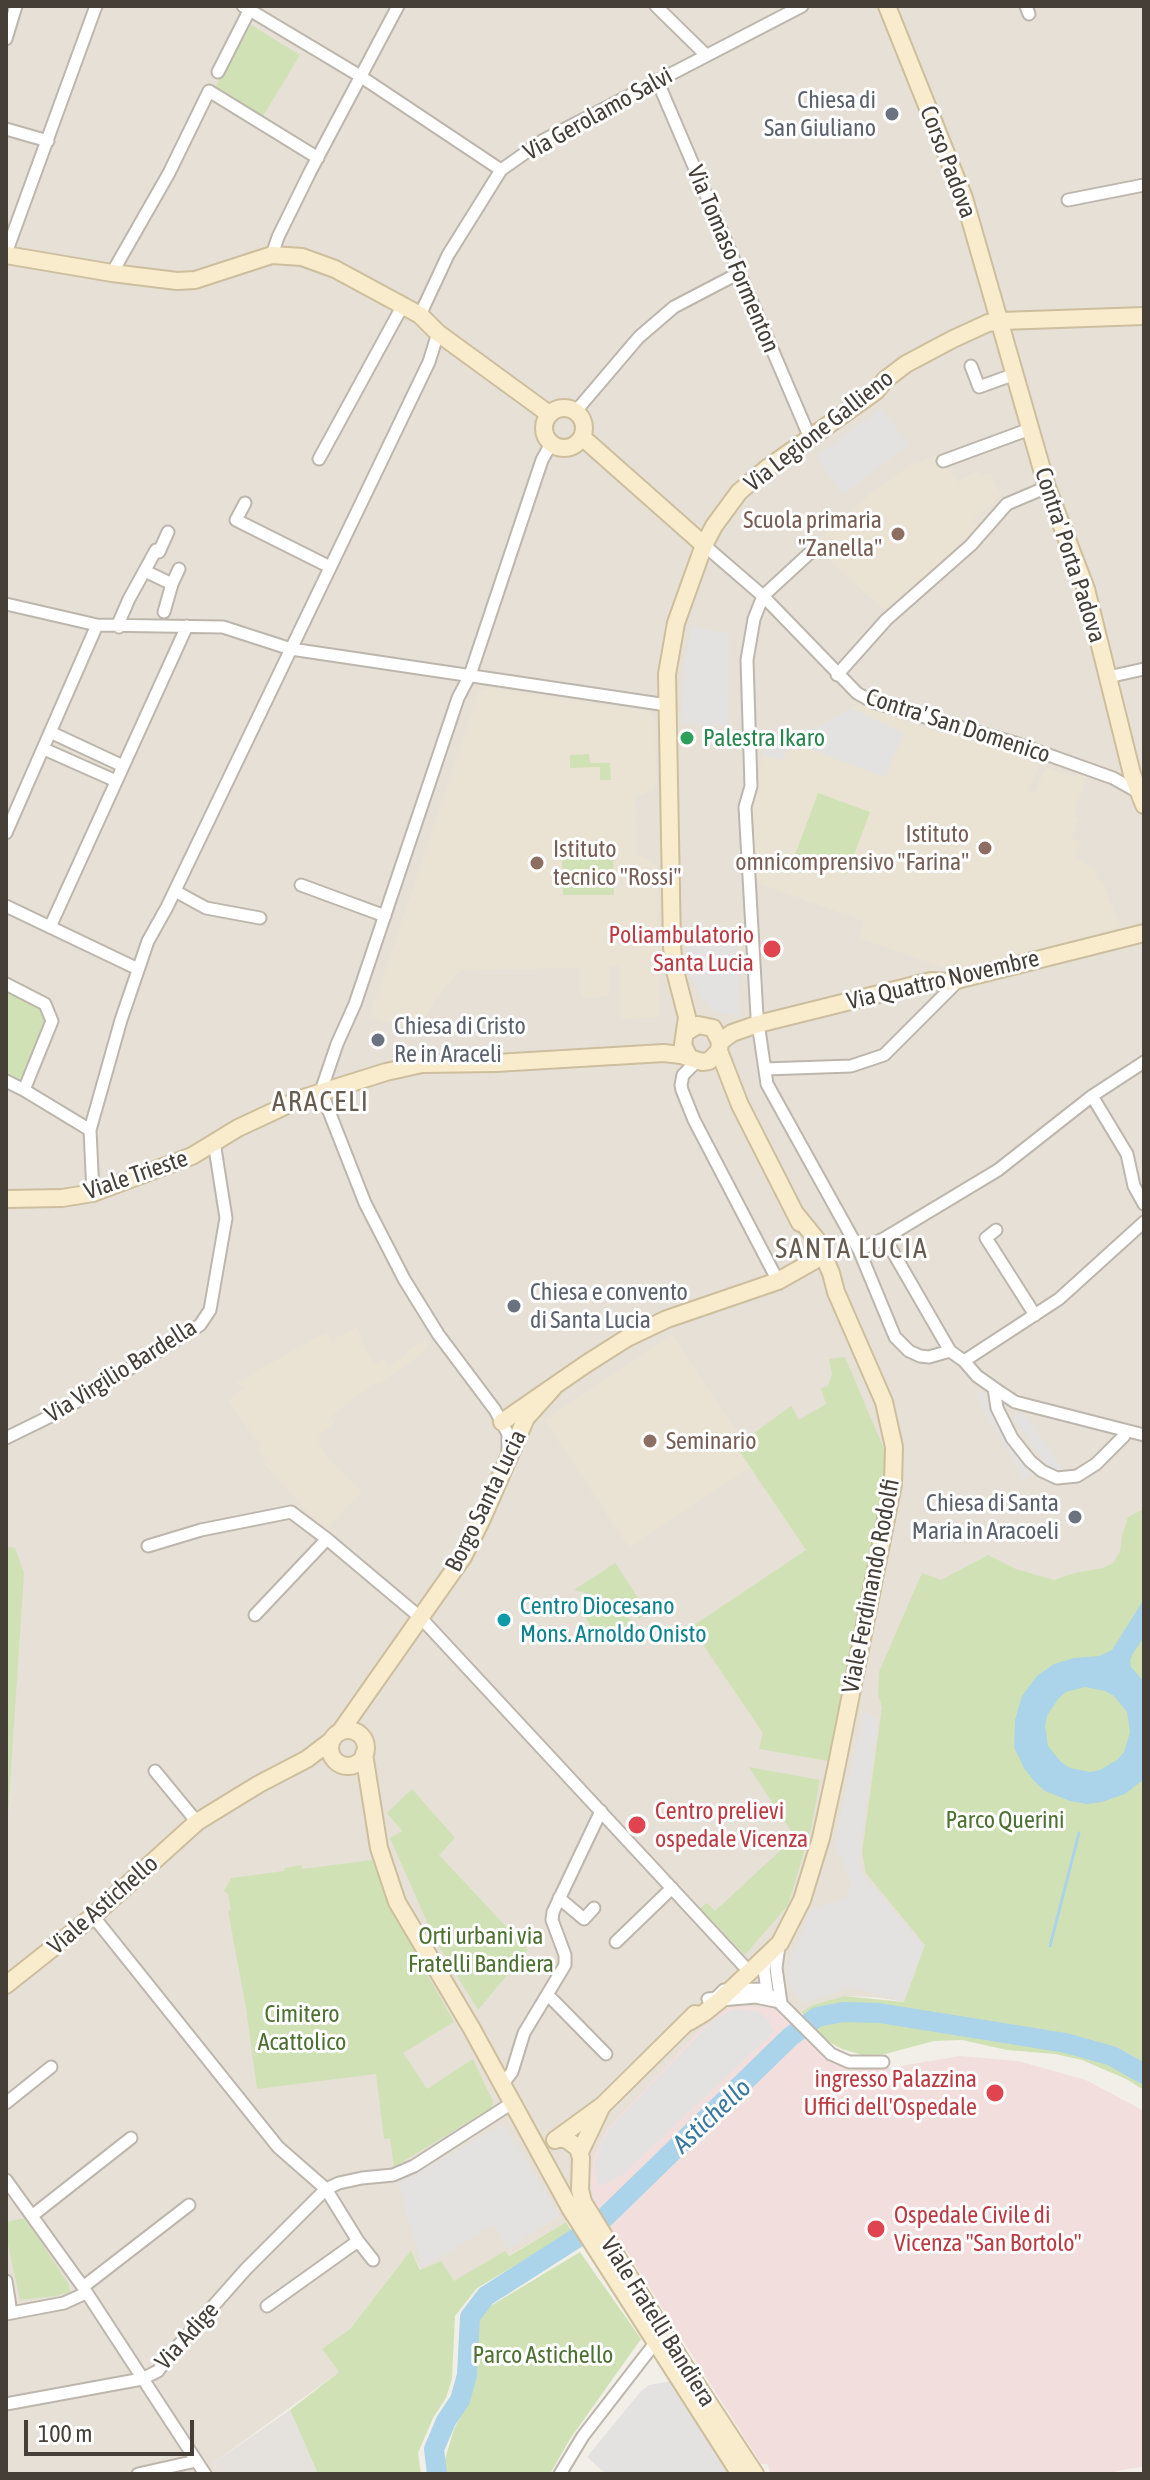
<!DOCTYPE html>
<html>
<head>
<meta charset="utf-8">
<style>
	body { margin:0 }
	#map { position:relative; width:1150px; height:2480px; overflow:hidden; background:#f2efe8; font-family:"Asap Condensed",sans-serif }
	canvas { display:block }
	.frame { position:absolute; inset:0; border:8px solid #453f38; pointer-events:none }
	.scale { position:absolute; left:24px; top:2420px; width:170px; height:36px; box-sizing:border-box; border:4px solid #453f38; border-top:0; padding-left:10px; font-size:24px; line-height:28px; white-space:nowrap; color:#453f38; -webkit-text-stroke:6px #fff; paint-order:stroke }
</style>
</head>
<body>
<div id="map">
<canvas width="1150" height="2480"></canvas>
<div class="frame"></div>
<div class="scale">100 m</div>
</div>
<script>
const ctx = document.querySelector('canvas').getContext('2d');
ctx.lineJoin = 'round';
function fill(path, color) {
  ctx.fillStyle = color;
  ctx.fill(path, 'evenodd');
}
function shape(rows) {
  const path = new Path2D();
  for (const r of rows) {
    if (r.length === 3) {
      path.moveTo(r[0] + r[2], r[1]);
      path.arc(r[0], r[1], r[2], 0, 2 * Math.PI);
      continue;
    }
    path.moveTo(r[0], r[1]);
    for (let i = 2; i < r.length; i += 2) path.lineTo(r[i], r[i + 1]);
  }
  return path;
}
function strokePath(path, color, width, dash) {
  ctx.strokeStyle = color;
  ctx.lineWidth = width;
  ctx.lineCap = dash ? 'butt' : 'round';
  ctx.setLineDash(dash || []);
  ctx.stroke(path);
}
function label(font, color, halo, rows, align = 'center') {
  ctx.font = font + ' "Asap Condensed",sans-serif';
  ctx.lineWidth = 6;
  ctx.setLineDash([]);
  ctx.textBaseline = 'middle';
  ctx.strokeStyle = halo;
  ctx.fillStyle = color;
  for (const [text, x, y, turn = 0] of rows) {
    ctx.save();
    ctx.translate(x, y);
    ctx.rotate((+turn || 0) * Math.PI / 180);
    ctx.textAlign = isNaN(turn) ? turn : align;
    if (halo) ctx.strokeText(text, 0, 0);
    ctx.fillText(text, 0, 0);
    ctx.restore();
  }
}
fill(shape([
	[6,6,1144,6,1144,2055,1075,2029,874,1997,844,1996,814,2005,801,2012,782,2029,589,2216,566,2222,508,2256,505,2252,453,2282,421,2270,411,2250,350,2329,323,2349,339,2372,213,2463,220,2474,6,2474]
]), '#e6e0d7');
fill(shape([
	[290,2410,318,2474,220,2474,213,2463]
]), '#e5e1dd');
fill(shape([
	[937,454,958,482,978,471,981,477,987,474,991,475,1001,496,972,521,978,528,886,612,812,545,870,494,915,461,918,464],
	[489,688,649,712,654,718,657,783,653,790,635,797,636,854,650,860,657,867,659,1015,656,1017,620,1019,619,966,609,967,609,996,581,998,579,968,460,970,433,1003,417,1032,370,1016,479,692],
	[860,703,919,726,987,744,1039,764,1028,791,1034,794,1046,767,1075,778,1077,773,1086,777,1073,816,1079,819,1071,838,1080,842,1075,858,1098,870,1095,876,1105,884,1104,886,1121,926,1069,942,963,968,948,969,859,938,864,921,754,882,750,809,763,756,766,731,813,729],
	[357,1327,364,1346,375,1364,383,1358,388,1366,407,1354,406,1351,425,1341,428,1345,424,1352,408,1364,378,1385,376,1382,331,1416,334,1424,318,1435,318,1444,333,1463,362,1492,327,1529,311,1516,263,1463,267,1463,256,1449,260,1446,228,1400,245,1387,235,1384,262,1368,327,1332,332,1340],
	[673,1334,686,1356,757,1462,629,1548,544,1420]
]), '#eae3d4');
fill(shape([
	[744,2006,772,2008,791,2022,827,2058,852,2068,883,2069,960,2056,1018,2061,1086,2080,1144,2111,1144,2467,1126,2469,1107,2474,771,2474,767,2464,761,2464,622,2244,615,2240,597,2209,592,2193,591,2180,594,2156,607,2129,702,2028,728,2008]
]), '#f2dfdd');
fill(shape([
	[251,25,300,55,263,116,215,87],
	[589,754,590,763,610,763,611,780,600,780,600,767,570,768,570,755],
	[818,793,870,812,847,874,795,855],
	[613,855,614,895,563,895,562,856],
	[6,984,45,1004,52,1021,24,1090,6,1081],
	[845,1357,889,1461,828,1761,759,1749,763,1733,691,1627,806,1550,736,1446,791,1406,799,1420,826,1404,821,1388,828,1386,832,1374,829,1359],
	[1144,1509,1144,2090,1126,2079,1082,2060,1055,2054,1007,2050,962,2040,934,2041,885,2054,863,2055,842,2049,826,2040,801,2012,813,2005,844,1996,904,2002,925,1945,866,1873,862,1853,882,1707,878,1694,879,1672,922,1573,941,1580,988,1555,1016,1569,1054,1580,1074,1573,1103,1568,1113,1563,1120,1552,1122,1536,1128,1517],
	[6,1547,15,1548,24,1573,6,1846],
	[615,1563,648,1613,639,1619,630,1605,574,1590],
	[588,1600,624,1610,633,1624,602,1643,579,1607],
	[749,1767,820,1780,811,1829,788,1905,745,1955,700,1908,707,1903,715,1911,795,1837],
	[412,1789,455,1838,439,1855,528,1950,478,2010,435,1940,390,1838,402,1831,387,1813],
	[372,1860,390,1907,454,2022,403,2053,427,2089,473,2059,493,2102,491,2108,394,2167,390,2138,384,2139,376,2074,257,2089,246,2008,228,1911,231,1910,228,1894,224,1891,231,1878,284,1871,285,1868,302,1865,302,1869],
	[25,2218,69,2285,70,2292,56,2296,20,2300,6,2235,6,2222],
	[566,2222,572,2232,477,2288,455,2316,452,2379,446,2398,433,2418,418,2453,421,2474,318,2474,290,2410,339,2372,322,2349,350,2329,411,2250,420,2270,441,2261,454,2281,505,2251,509,2256],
	[580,2252,641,2339,570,2439,550,2474,444,2474,443,2466,454,2429,471,2398,473,2330,479,2313]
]), '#d0e2b5');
fill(shape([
	[881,408,909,445,843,495,815,457],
	[691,626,729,634,728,726,703,726,681,722,684,668],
	[852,708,904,733,885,777,809,749,787,749,783,760,763,756,766,731,813,729],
	[737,942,739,1016,715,1012,701,997,688,968,687,945],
	[983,1390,1032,1475,1024,1479,975,1395],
	[1022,1411,1062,1468,1053,1475,1013,1417],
	[864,1711,878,1719,859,1859,862,1873,924,1946,904,2001,851,1988,803,2003,791,1987,787,1977,788,1968,811,1908,841,1900,847,1895,850,1888,849,1877,834,1844],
	[734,2009,757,2011,768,2019,774,2032,622,2175,599,2187,594,2167,600,2148,609,2129,712,2021],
	[503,2125,560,2215,508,2249,493,2225,422,2268,398,2183],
	[672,2381,733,2474,606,2474,587,2457,641,2391,649,2385]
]), '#e4e2e0');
fill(shape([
	[1144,1599,1144,1637,1132,1655,1130,1661,1131,1667,1144,1682,1144,1779,1125,1794,1102,1802,1087,1804,1070,1801,1045,1791,1034,1781,1024,1768,1014,1747,1015,1720,1022,1696,1037,1676,1054,1664,1074,1658,1099,1656,1112,1650],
	[1085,1687,1105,1691,1114,1696,1127,1712,1130,1732,1124,1752,1117,1760,1100,1770,1090,1772,1070,1768,1061,1762,1048,1746,1045,1726,1047,1716,1058,1699,1066,1692]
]), '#abd3e9');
strokePath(shape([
	[1050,1946,1079,1833]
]), '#abd3e9', 3);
strokePath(shape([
	[437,2474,434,2449,446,2421,460,2400,467,2375,470,2317,486,2296,597,2225,790,2037,817,2017,843,2012,879,2013,1066,2043,1112,2056,1144,2074]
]), '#abd3e9', 20);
const street = shape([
	[243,6,360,76,501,170],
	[656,6,706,55],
	[1026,6,1029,14],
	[6,39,16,6],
	[218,72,251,7],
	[657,80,810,438],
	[6,129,48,141],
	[1068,200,1144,185],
	[6,253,96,6],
	[272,255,278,237,310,172,398,6],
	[112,273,169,173,209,91,318,158],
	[420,315,448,255,501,170,542,141,802,6],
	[971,366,979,387,1015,374],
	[576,411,639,337,674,307,739,273],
	[319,459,403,305],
	[943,461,1030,429],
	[245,503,236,520,330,567],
	[704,545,763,596,857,693,873,702,1015,743,1113,778,1138,792],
	[813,550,763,596,754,619,747,660,751,786,745,807,757,1016,767,1084,859,1250,895,1337,909,1351,920,1356,929,1357,950,1351],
	[145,571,172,584],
	[6,604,97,625,223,627,291,649,667,705],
	[164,612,172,584,179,569],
	[119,627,119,622,129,599,156,550,159,552,168,532],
	[837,675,886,620,971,545,1007,504,1047,487],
	[1108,677,1144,669],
	[50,732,123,766],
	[44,749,116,781],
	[6,833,97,625],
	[301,885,385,916],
	[175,891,206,908,260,918],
	[6,906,138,969],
	[50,927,187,626],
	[6,984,45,1004,52,1021,24,1090],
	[697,1061,683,1075,681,1085,682,1090,694,1120,778,1281],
	[765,1069,851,1066,884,1055,959,980],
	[6,1081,24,1090,90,1130],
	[1092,1096,1127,1154,1134,1186,1144,1204],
	[93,1193,90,1130,121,1020,148,941,167,907,429,362,438,333],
	[996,1230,986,1238,1035,1315],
	[890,1247,950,1351,964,1361,977,1376,994,1388,1015,1402,1144,1435],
	[859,1250,885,1238,998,1170,1092,1096,1144,1062],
	[964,1361,1059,1299,1144,1222],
	[994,1388,997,1408,1012,1438,1030,1461,1042,1471,1057,1478,1077,1476,1096,1464,1124,1436],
	[6,1438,63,1410,200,1325,210,1310,226,1218,214,1142],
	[508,1453,508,1434,495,1410,438,1334,404,1279,365,1203,321,1091,337,1044,355,1004,458,698,470,675,542,460,551,444],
	[148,1546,201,1530,291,1512,327,1539,421,1618,743,1965],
	[255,1615,327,1539],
	[155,1771,197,1822],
	[559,1898,584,1919,594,1908],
	[93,1916,278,2147,326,2189,358,2241,373,2260],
	[616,1942,672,1888],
	[779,1945,776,1968,781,2003],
	[767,1956,764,1969,767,1991],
	[548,1995,606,2054],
	[708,1999,716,1998,724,1990,762,1989,781,2004,831,2054,849,2062,883,2062],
	[720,2000,756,1997,775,2001],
	[502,2085,512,2072,524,2033,565,1965,565,1955,552,1920,553,1912,601,1811],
	[6,2103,51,2067],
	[6,2180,83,2287,205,2474],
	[33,2215,131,2138],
	[6,2281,11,2313],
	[83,2287,189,2205],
	[267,2306,358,2241],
	[6,2314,64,2303,86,2293],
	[6,2404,142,2379,158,2371,169,2356,246,2269,326,2189,339,2183,362,2178,393,2175,414,2166,512,2103],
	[138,2474,196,2461],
	[560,2474,583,2436,655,2343]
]);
const secondary = shape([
	[887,6,964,198,1047,487,1086,589,1132,774,1144,805],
	[6,255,112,273,177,281,195,280,272,255,302,257,335,269,420,315,438,333,549,414],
	[564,428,20],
	[582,437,704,545],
	[720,1042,732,1033,758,1024,931,981,949,982,1144,933],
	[719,1051,740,1105,800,1223],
	[689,1057,683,1045,687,1017,674,967,672,946,667,674,676,623,704,545,714,526,739,492,766,469,876,391,885,380,906,364,953,339,988,323,1001,321,1144,316],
	[6,1199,62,1198,93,1193,192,1156,238,1128,300,1099,386,1072,422,1064,496,1063,664,1053,681,1055,702,1062,709,1061,719,1051,720,1042,713,1028,698,1025,685,1033],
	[502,1422,586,1364,627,1338,667,1319,778,1281,817,1259],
	[348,1748,18],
	[340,1732,463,1557,482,1519,526,1418,553,1388],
	[364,1754,379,1848,397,1902,472,2029,570,2208,740,2474],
	[6,1985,93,1916,197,1822,259,1784,307,1759,332,1740],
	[689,2022,704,2013,720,2000,780,1943,802,1900,821,1838,836,1769,893,1484,894,1447,884,1402,836,1292,831,1273,817,1240,795,1213],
	[556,2139,566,2139,578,2148,581,2158,580,2190,583,2202,685,2367,755,2474],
	[555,2140,603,2105,695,2014],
	[580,2152,600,2110]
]);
strokePath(street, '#bdb6ac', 15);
strokePath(secondary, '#cdbe9d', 20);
strokePath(street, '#fff', 11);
strokePath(secondary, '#f9eccc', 16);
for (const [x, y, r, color] of [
	[892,114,8,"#6b7280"],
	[898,534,8,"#8d6e63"],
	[687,738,8,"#2e9e5b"],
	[985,848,8,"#8d6e63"],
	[537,863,8,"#8d6e63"],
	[772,949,10,"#e0444e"],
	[378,1040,8,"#6b7280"],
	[514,1306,8,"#6b7280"],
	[650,1441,8,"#8d6e63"],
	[1075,1517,8,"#6b7280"],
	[504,1620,8,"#0f9aa8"],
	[637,1825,10,"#e0444e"],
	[995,2093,10,"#e0444e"],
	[876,2229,10,"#e0444e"]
]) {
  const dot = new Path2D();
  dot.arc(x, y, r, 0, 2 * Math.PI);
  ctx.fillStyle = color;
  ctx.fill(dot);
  strokePath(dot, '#fff', 3);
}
label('24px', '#5b616d', '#fff', [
	["Chiesa di",876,100],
	["San Giuliano",876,128],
	["Chiesa di Cristo",394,1026,"left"],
	["Re in Araceli",394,1054,"left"],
	["Chiesa e convento",530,1292,"left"],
	["di Santa Lucia",530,1320,"left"],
	["Chiesa di Santa",1059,1503],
	["Maria in Aracoeli",1059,1531]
], 'right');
label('24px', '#453f38', '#fff', [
	["Via Gerolamo Salvi",598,114,-29],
	["Corso Padova",948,162,69],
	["Via Tomaso Formenton",733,259,67],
	["Via Legione Gallieno",819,431,-38],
	["Contra' Porta Padova",1070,555,72],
	["Contra' San Domenico",958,726,18],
	["Via Quattro Novembre",943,980,-13],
	["Viale Trieste",136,1175,-19],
	["Via Virgilio Bardella",121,1371,-32],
	["Borgo Santa Lucia",486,1501,-64],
	["Viale Ferdinando Rodolfi",871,1586,-79],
	["Viale Astichello",103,1905,-41],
	["Viale Fratelli Bandiera",658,2322,58],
	["Via Adige",187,2336,-48]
]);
label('24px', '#785e54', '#fff', [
	["Scuola primaria",882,520],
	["\"Zanella\"",882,548],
	["Istituto",969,834],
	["omnicomprensivo \"Farina\"",969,862],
	["Istituto",553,849,"left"],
	["tecnico \"Rossi\"",553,877,"left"],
	["Seminario",666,1441,"left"]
], 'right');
label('24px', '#27864d', '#fff', [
	["Palestra Ikaro",703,738]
], 'left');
label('24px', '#be3a42', '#fff', [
	["Poliambulatorio",754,935],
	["Santa Lucia",754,963],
	["Centro prelievi",655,1811,"left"],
	["ospedale Vicenza",655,1839,"left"],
	["ingresso Palazzina",977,2079],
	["Uffici dell'Ospedale",977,2107],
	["Ospedale Civile di",894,2215,"left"],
	["Vicenza \"San Bortolo\"",894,2243,"left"]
], 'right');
label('24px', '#0d838f', '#fff', [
	["Centro Diocesano",520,1606],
	["Mons. Arnoldo Onisto",520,1634]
], 'left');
label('24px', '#4c7131', '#fff', [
	["Parco Querini",1005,1820],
	["Orti urbani via",481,1936],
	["Fratelli Bandiera",481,1964],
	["Cimitero",302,2014],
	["Acattolico",302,2042],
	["Parco Astichello",543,2355]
]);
label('italic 26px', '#3a799f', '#fff', [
	["Astichello",712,2116,-43]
]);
ctx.letterSpacing = '2px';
label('28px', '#675c50', '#fff', [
	["ARACELI",321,1102],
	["SANTA LUCIA",852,1249]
]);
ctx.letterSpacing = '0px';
</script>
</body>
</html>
